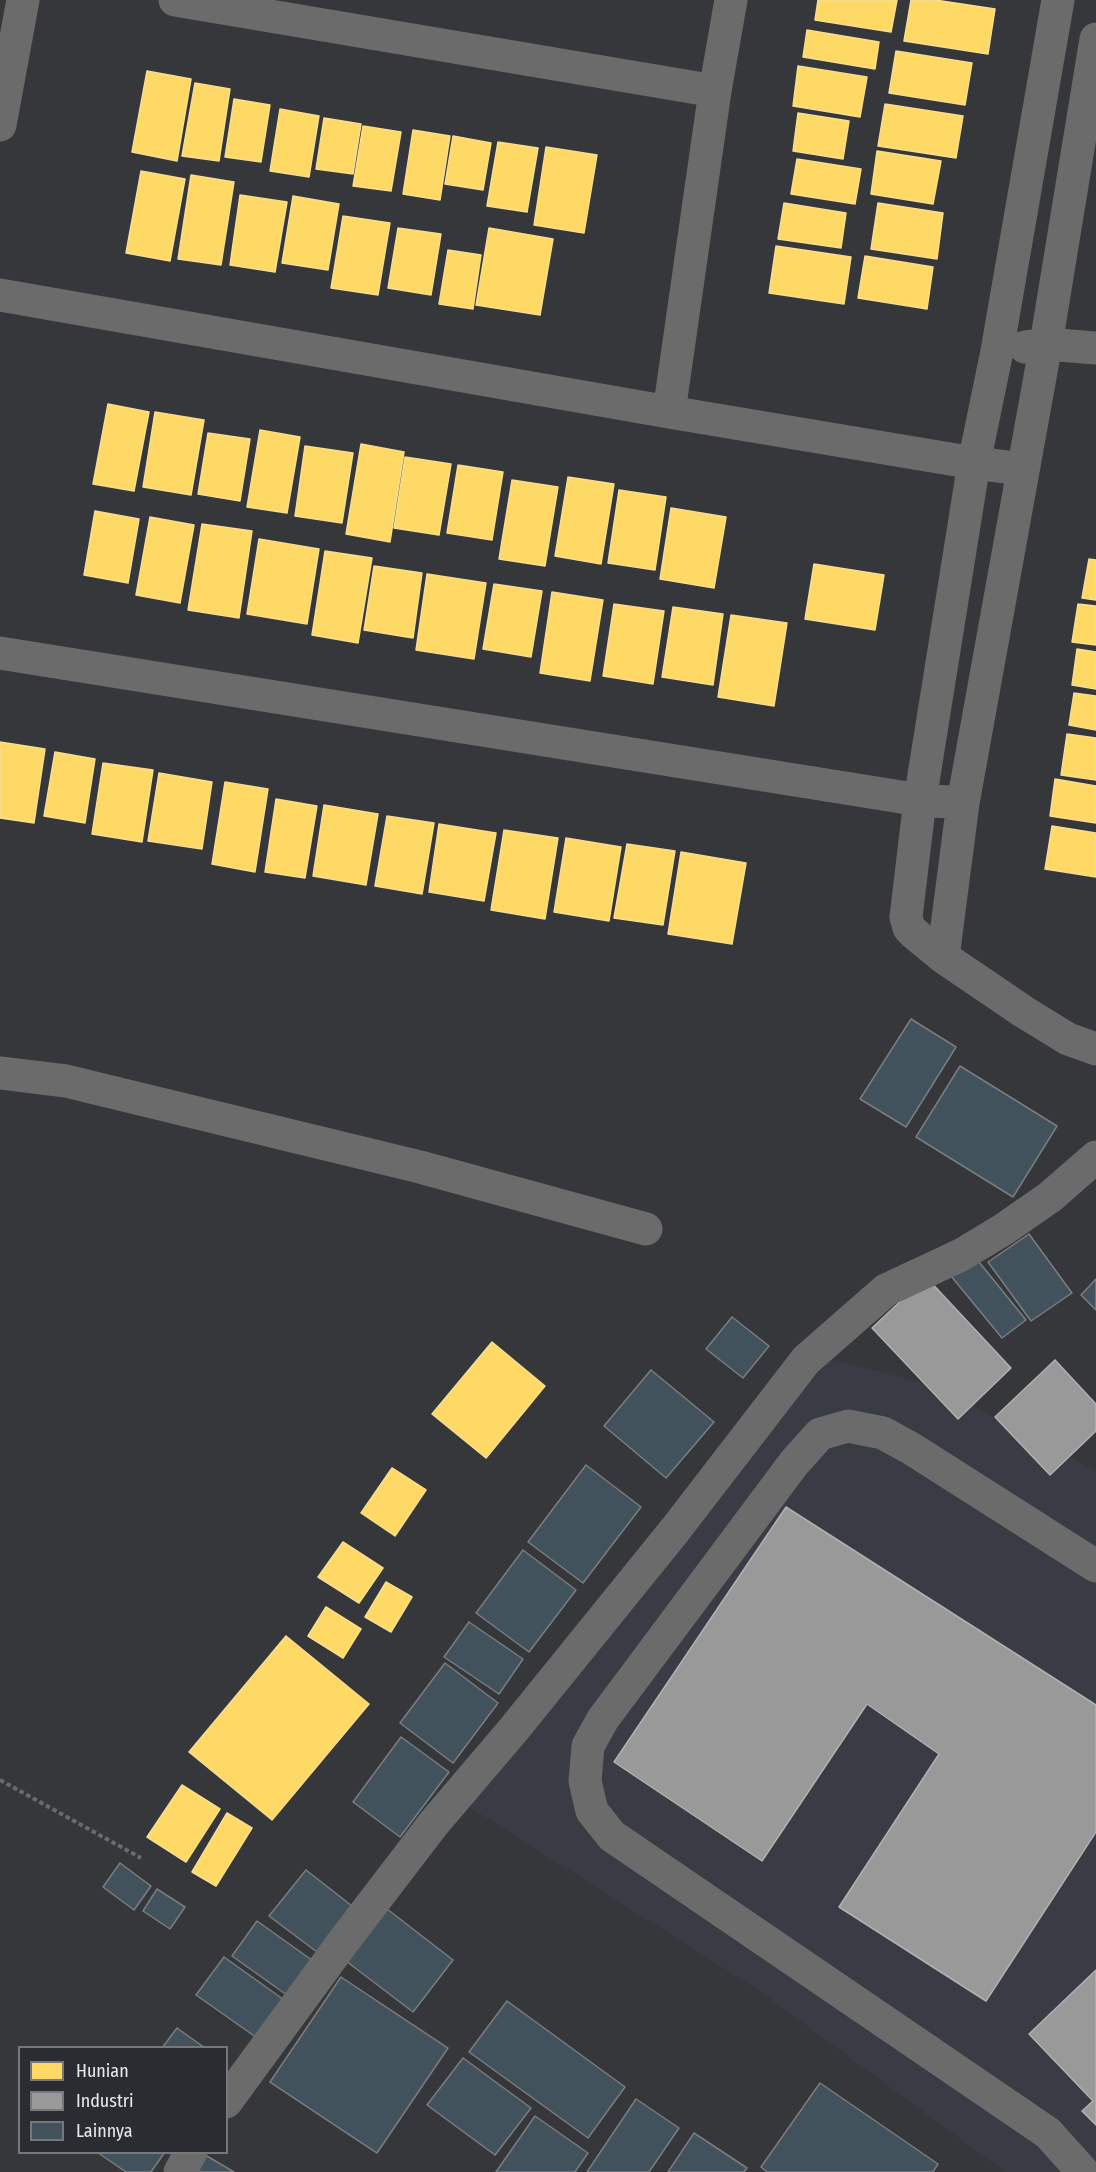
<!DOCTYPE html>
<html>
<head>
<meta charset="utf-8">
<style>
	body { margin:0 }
	#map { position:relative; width:1096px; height:2172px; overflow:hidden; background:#36373a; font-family:"Fira Sans Condensed",sans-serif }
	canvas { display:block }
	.legend { position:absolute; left:18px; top:2046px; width:210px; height:108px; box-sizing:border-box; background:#2b2c31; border:2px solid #77787c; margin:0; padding:8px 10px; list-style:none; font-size:18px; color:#e8e9ec }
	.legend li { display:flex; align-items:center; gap:12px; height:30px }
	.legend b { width:30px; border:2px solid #77787c }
</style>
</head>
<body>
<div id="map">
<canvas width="1096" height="2172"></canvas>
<ul class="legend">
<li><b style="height:16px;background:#ffd966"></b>Hunian</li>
<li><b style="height:16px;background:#999"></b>Industri</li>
<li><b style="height:16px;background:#42525d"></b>Lainnya</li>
</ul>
</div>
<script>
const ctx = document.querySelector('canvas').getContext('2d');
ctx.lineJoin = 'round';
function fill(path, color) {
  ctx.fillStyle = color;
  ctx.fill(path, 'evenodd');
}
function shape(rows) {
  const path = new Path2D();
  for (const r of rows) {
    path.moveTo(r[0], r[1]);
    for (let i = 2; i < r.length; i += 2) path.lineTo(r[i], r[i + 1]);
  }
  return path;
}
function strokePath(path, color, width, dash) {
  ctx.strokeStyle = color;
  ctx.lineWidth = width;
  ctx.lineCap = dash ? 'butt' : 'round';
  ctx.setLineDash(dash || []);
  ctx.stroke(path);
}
fill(shape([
	[830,1359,935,1386,1096,1471,1096,2172,1005,2172,758,1990,455,1798]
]), '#393b45');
const homes = shape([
	[818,0,897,0,891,32,815,20,818,0],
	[911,0,935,0,995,9,988,54,904,41,911,0],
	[807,30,879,42,875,69,803,57,807,30],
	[896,51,972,63,965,105,889,93,896,51],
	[798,66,867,77,860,117,793,106,798,66],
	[147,71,191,79,177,161,132,152,147,71],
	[195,83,230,89,219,161,182,156,195,83],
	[234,99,270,105,261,162,225,157,234,99],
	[885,104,963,116,956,158,878,146,885,104],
	[280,109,319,116,309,177,270,171,280,109],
	[798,113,849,121,843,159,793,151,798,113],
	[324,118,361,124,353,174,316,169,324,118],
	[363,126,401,132,391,191,353,186,363,126],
	[413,130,450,136,440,200,403,194,413,130],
	[453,136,491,143,483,190,445,184,453,136],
	[498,142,538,148,527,212,487,206,498,142],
	[546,147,597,155,584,233,534,225,546,147],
	[877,151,941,161,933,204,871,194,877,151],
	[797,159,861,169,855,204,791,194,797,159],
	[141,171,185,179,170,261,126,253,141,171],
	[191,175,234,182,221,265,178,259,191,175],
	[240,195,287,202,275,272,230,265,240,195],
	[293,196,339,204,328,270,282,263,293,196],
	[784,203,846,213,841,248,778,239,784,203],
	[878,203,943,213,937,259,871,249,878,203],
	[343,216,390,223,378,295,331,288,343,216],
	[398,228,441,234,431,295,388,288,398,228],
	[489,228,553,239,540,315,476,305,489,228],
	[776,246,851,257,844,304,769,293,776,246],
	[448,250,481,255,473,309,439,304,448,250],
	[865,256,933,267,927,309,858,298,865,256],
	[108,404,149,412,134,491,93,484,108,404],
	[155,412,204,420,191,495,143,487,155,412],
	[260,430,300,437,287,513,247,507,260,430],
	[208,433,250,439,240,501,198,494,208,433],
	[361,444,404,452,390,542,346,534,361,444],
	[305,446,353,453,342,523,295,516,305,446],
	[405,457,451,464,439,535,394,528,405,457],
	[458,465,503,472,492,540,447,533,458,465],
	[568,477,614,484,601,564,555,556,568,477],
	[512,480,558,487,545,566,499,559,512,480],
	[619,490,666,497,655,570,608,563,619,490],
	[671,508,726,517,714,588,660,579,671,508],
	[95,511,139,519,128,583,84,575,95,511],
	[150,517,194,525,180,603,136,595,150,517],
	[202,524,252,531,239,618,188,610,202,524],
	[259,539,319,549,307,624,247,614,259,539],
	[325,551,372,558,358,643,312,635,325,551],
	[1089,559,1096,560,1096,600,1082,598,1089,559],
	[814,564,884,575,875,630,805,619,814,564],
	[374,566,422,573,413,638,364,630,374,566],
	[427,574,486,583,474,659,416,650,427,574],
	[494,584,542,591,531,657,483,649,494,584],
	[552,592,603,600,590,681,540,673,552,592],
	[614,604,664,611,653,684,603,676,614,604],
	[1078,604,1096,606,1096,645,1072,642,1078,604],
	[673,607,723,614,713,685,662,677,673,607],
	[731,615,787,623,774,706,718,697,731,615],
	[1077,649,1096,652,1096,689,1072,685,1077,649],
	[1074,693,1096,696,1096,730,1069,725,1074,693],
	[1067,734,1096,738,1096,780,1061,775,1067,734],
	[0,742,45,749,34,823,0,818,0,742],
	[55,752,95,759,85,823,44,816,55,752],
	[103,763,153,770,142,842,92,834,103,763],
	[159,773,212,782,202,849,148,841,159,773],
	[1055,779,1096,786,1096,823,1050,816,1055,779],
	[225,782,268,789,255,872,212,864,225,782],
	[276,799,317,806,305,878,265,872,276,799],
	[324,805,378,814,366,885,313,876,324,805],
	[387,816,434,823,422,894,375,886,387,816],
	[439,824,496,833,484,901,429,892,439,824],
	[1052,826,1096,833,1096,877,1045,869,1052,826],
	[504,830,558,838,545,919,491,910,504,830],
	[566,838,621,847,609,921,554,912,566,838],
	[627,844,675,851,663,925,614,918,627,844],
	[681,852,746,863,732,944,668,934,681,852],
	[492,1342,545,1386,486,1458,432,1414,492,1342],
	[392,1468,426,1490,395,1536,361,1513,392,1468],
	[343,1542,383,1568,359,1603,318,1577,343,1542],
	[386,1582,412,1597,391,1632,365,1617,386,1582],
	[326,1607,361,1629,343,1658,308,1636,326,1607],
	[286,1636,369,1704,272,1820,189,1752,286,1636],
	[182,1785,220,1809,186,1862,147,1837,182,1785],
	[227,1813,252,1828,216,1886,192,1872,227,1813]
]);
fill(homes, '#ffd966');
strokePath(homes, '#f8de8e', 1.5);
const industry = shape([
	[926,1277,1011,1368,958,1419,872,1328,926,1277],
	[1055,1360,1096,1404,1096,1431,1050,1475,995,1417,1055,1360],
	[786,1507,1096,1705,1096,1832,986,2001,839,1907,939,1754,867,1704,762,1861,614,1762,786,1507],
	[1096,1970,1096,2125,1082,2111,1093,2101,1029,2034,1096,1970]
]);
fill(industry, '#999');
strokePath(industry, '#b1b1b2', 1.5);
const building = shape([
	[911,1019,956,1047,906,1127,860,1099,911,1019],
	[960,1066,1057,1126,1013,1197,916,1137,960,1066],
	[1029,1234,1072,1293,1031,1321,988,1262,1029,1234],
	[975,1257,1026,1320,1002,1338,951,1276,975,1257],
	[1096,1279,1096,1310,1081,1295,1096,1279],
	[732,1317,769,1346,743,1378,706,1349,732,1317],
	[651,1370,714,1422,666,1478,604,1426,651,1370],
	[586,1465,641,1507,583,1583,528,1542,586,1465],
	[523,1550,576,1590,529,1652,476,1613,523,1550],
	[469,1622,523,1659,499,1694,444,1657,469,1622],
	[445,1663,498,1703,453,1763,400,1723,445,1663],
	[401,1737,449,1772,400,1837,353,1802,401,1737],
	[120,1863,151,1886,134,1910,103,1887,120,1863],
	[306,1870,352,1906,317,1952,269,1916,306,1870],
	[157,1889,185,1907,170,1929,143,1911,157,1889],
	[387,1909,453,1960,413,2012,346,1961,387,1909],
	[257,1921,316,1963,291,1998,232,1956,257,1921],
	[224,1957,287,2002,260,2040,196,1995,224,1957],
	[341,1977,448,2048,377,2153,270,2082,341,1977],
	[507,2001,625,2087,588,2138,469,2052,507,2001],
	[177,2028,205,2048,162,2048,177,2028],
	[463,2058,531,2108,495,2155,427,2105,463,2058],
	[820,2083,938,2164,933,2172,767,2172,761,2167,820,2083],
	[636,2099,679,2128,649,2172,587,2172,636,2099],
	[535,2116,588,2153,575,2172,496,2172,535,2116],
	[694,2133,747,2168,744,2172,668,2172,694,2133],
	[97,2152,165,2152,151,2172,126,2172,97,2152],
	[200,2152,234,2172,188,2172,200,2152]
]);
fill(building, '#42525d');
strokePath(building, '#7b7d7f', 1.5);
strokePath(shape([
	[0,1780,141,1858]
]), '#6b6b6c', 4, [4.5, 3]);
strokePath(shape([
	[175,0,715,91],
	[1058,0,997,351,974,463,920,800,906,917,909,928,915,934,943,957,1024,1012,1068,1039,1096,1049],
	[0,125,23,0],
	[0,295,669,412,974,463,1023,469],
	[1025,347,1046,344,1096,348],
	[669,412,715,91,731,0],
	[0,653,920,800,963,803],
	[943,957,963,803,1046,344,1096,39],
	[0,1073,66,1081,420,1167,646,1229],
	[226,2102,343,1942,434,1823,514,1729,675,1530,806,1360,886,1290,961,1255,1004,1229,1050,1197,1096,1157],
	[180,2172,191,2152],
	[1083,2172,1048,2133,612,1836,592,1811,585,1781,588,1746,603,1719,794,1463,820,1434,848,1426,883,1433,912,1449,1096,1566]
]), '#6b6b6b', 33);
</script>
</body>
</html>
